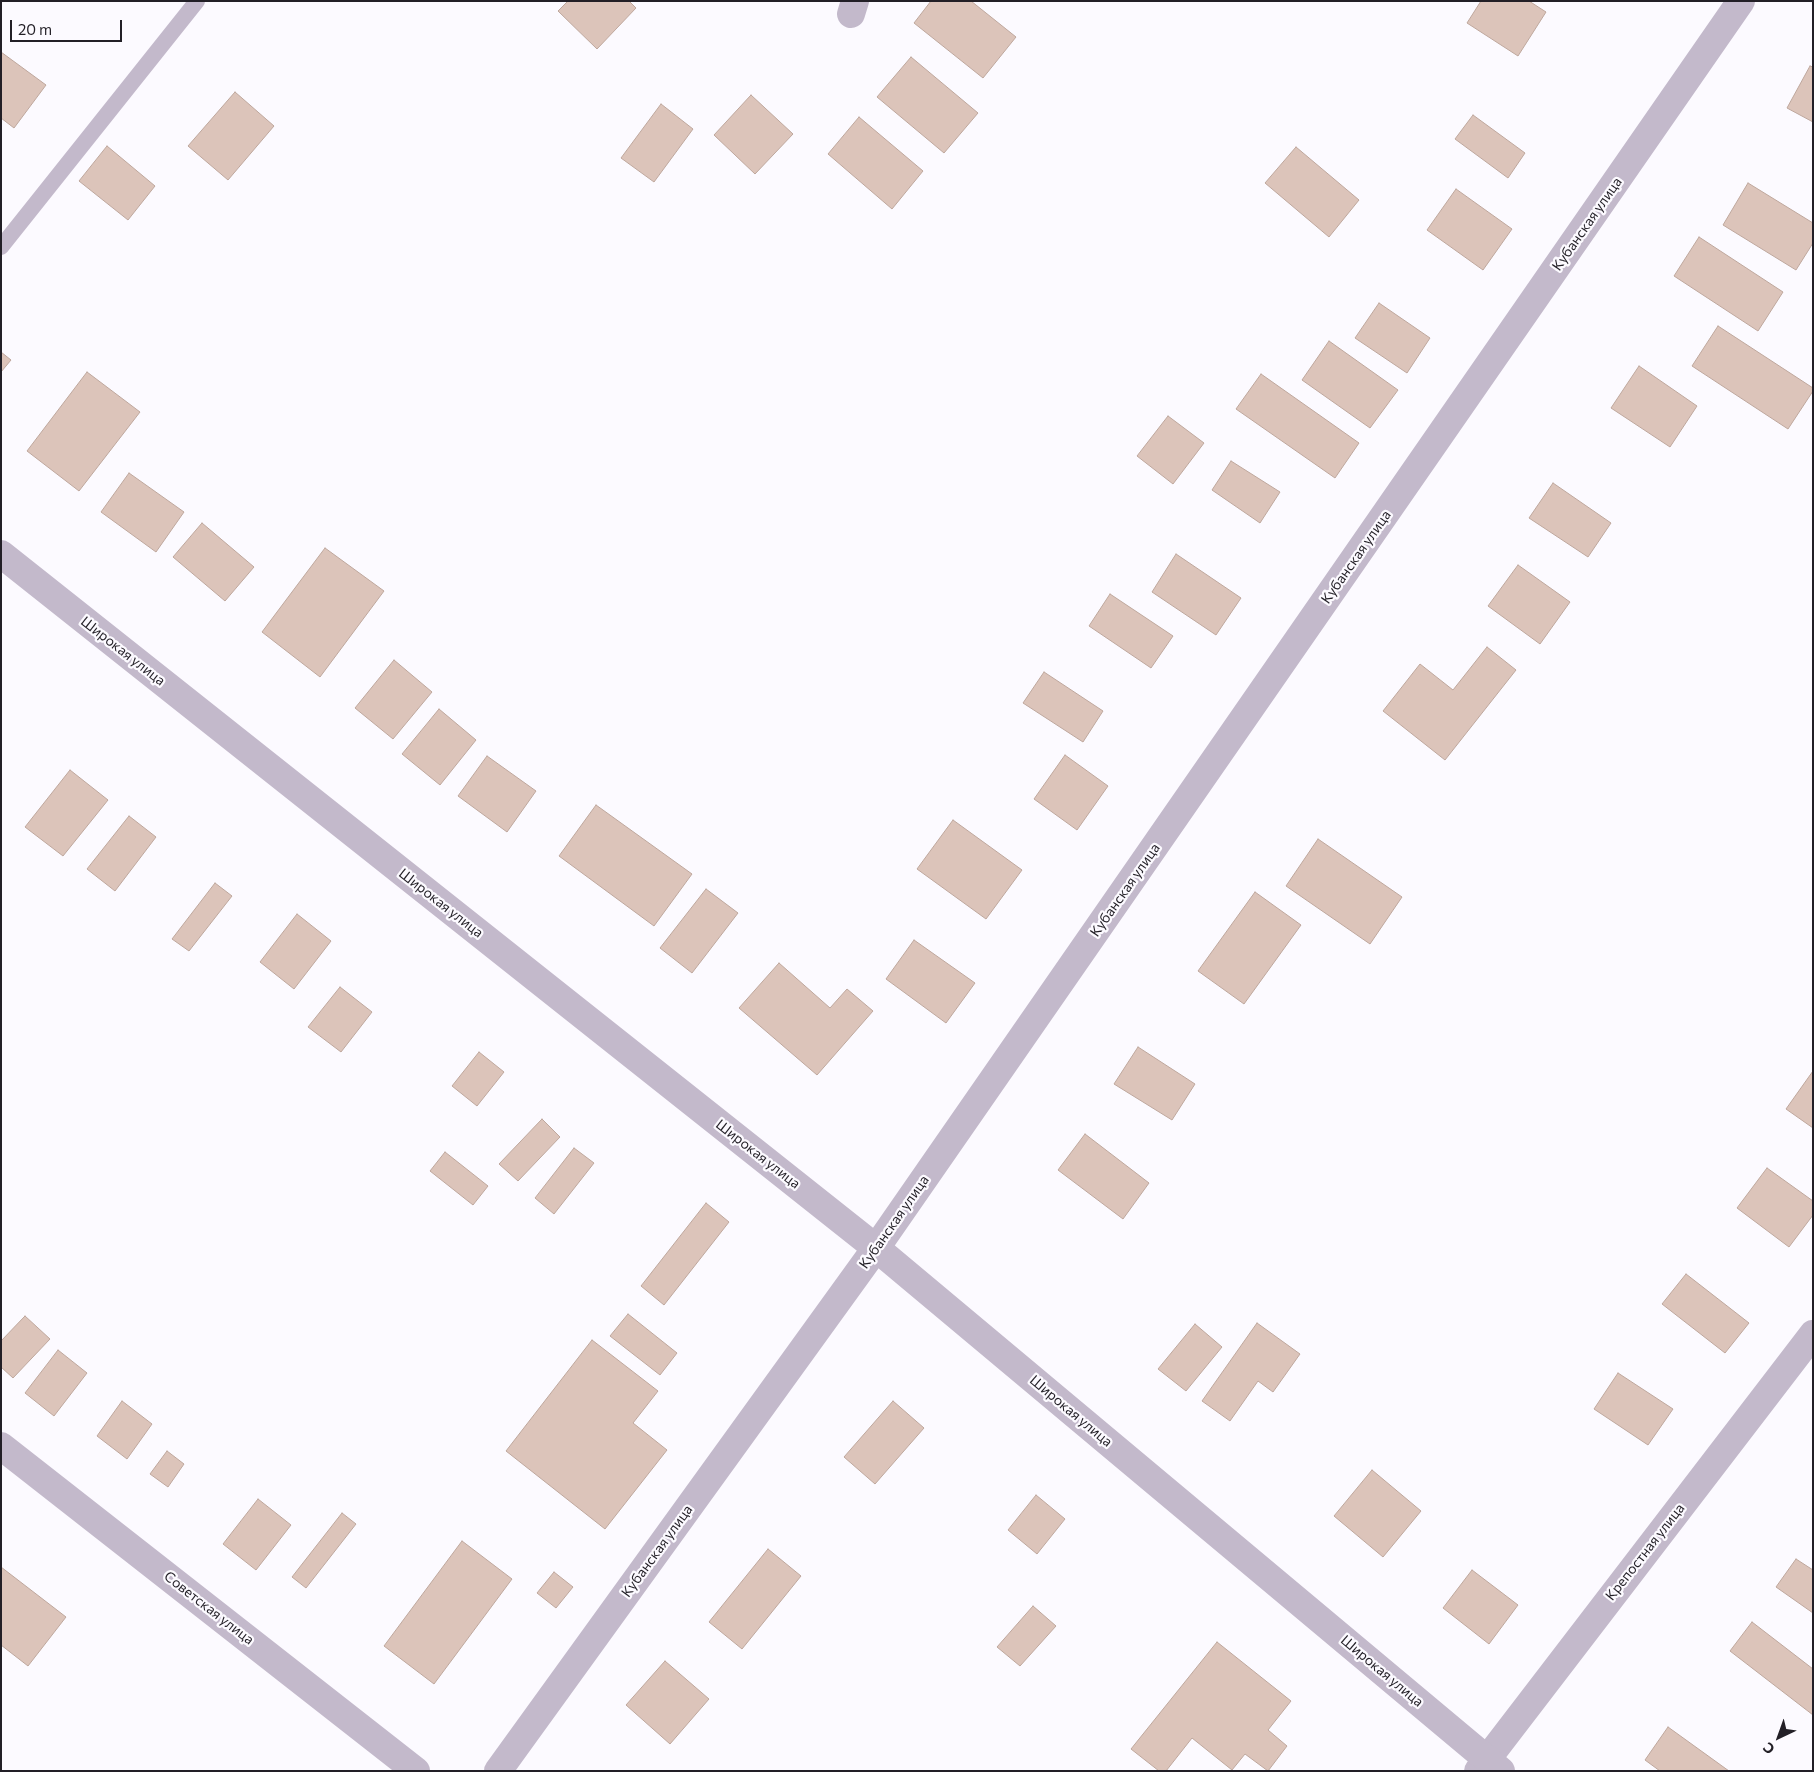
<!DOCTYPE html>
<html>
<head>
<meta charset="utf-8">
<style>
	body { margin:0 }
	#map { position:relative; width:1814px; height:1772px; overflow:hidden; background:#fcfaff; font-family:Commissioner,sans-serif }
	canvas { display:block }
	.frame { position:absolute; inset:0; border:2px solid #221f26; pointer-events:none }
	.north { position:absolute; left:1754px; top:1712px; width:50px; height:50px; -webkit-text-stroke:4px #fcfaff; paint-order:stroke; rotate:222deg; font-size:14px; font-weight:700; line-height:20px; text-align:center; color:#221f26 }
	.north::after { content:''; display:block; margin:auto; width:18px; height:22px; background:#221f26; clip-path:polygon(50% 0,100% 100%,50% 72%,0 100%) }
	.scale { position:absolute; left:10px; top:20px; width:112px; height:22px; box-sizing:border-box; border:2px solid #221f26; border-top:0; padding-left:6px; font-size:15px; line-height:18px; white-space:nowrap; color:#221f26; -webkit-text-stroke:4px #fcfaff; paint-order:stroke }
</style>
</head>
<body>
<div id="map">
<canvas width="1814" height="1772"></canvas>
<div class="frame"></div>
<div class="north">С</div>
<div class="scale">20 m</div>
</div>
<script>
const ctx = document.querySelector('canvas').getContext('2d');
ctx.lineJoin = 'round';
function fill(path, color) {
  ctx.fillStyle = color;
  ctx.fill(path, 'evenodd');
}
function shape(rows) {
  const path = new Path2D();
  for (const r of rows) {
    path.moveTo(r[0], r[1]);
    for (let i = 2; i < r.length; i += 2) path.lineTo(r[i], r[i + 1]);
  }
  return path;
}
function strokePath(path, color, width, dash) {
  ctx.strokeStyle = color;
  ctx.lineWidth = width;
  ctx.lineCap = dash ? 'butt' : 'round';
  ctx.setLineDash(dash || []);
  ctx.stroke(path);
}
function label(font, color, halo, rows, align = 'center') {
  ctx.font = font + ' Commissioner,sans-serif';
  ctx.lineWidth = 4.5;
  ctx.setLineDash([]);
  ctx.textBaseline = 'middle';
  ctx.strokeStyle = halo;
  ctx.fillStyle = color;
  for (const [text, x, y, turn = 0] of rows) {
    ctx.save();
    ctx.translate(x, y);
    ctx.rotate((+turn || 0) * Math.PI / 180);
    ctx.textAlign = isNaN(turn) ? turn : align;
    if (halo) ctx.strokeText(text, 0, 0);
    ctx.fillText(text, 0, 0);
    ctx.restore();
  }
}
const building = shape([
	[568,1,629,1,636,8,597,49,558,11,568,1],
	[931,1,971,1,1016,37,983,78,914,23,931,1],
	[1481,1,1529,1,1546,12,1518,56,1467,23,1481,1],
	[1,52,46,85,14,128,1,118,1,52],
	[911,57,978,113,944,153,877,97,911,57],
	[1810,66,1813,67,1813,122,1787,108,1810,66],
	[235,92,274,126,228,180,188,146,235,92],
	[751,95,793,134,755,174,714,135,751,95],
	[661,104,693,129,654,182,621,158,661,104],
	[1473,115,1525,153,1508,178,1455,139,1473,115],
	[859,117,923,171,892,209,828,154,859,117],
	[107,146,155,186,128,220,79,181,107,146],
	[1296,147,1359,200,1329,237,1265,183,1296,147],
	[1748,183,1813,223,1813,243,1796,270,1723,225,1748,183],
	[1456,189,1512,229,1483,270,1427,230,1456,189],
	[1699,237,1783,292,1758,331,1674,276,1699,237],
	[1379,303,1430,338,1407,373,1355,338,1379,303],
	[1718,326,1813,388,1813,391,1788,429,1692,366,1718,326],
	[1329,341,1398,390,1370,428,1302,380,1329,341],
	[1,352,11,360,1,372,1,352],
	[1639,366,1697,406,1670,447,1611,408,1639,366],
	[87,372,140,412,79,491,27,451,87,372],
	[1261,374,1359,443,1335,478,1236,409,1261,374],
	[1168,416,1204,443,1173,484,1137,456,1168,416],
	[1231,461,1280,492,1260,523,1212,490,1231,461],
	[129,473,184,512,156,552,101,512,129,473],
	[1553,483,1611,523,1588,557,1529,518,1553,483],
	[202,523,254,567,225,601,173,557,202,523],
	[325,548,384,591,320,677,262,632,325,548],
	[1176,554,1241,598,1216,635,1152,592,1176,554],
	[1518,565,1570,602,1540,644,1488,606,1518,565],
	[1110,594,1173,636,1151,668,1089,626,1110,594],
	[1487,647,1516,670,1445,760,1383,711,1420,664,1453,690,1487,647],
	[394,660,432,692,393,739,355,708,394,660],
	[1044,672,1103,711,1083,742,1023,703,1044,672],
	[439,709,476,740,440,785,402,754,439,709],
	[1065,755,1108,786,1077,830,1034,799,1065,755],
	[487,756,536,791,507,832,458,796,487,756],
	[70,770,108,800,63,856,25,827,70,770],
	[596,805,692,874,654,926,559,856,596,805],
	[129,816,156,837,115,891,87,869,129,816],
	[953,820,1022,870,986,919,917,869,953,820],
	[1318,839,1402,897,1370,944,1286,886,1318,839],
	[215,883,232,896,189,951,172,939,215,883],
	[706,889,738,913,692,973,660,948,706,889],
	[1255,892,1301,925,1244,1004,1198,971,1255,892],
	[297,914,331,941,294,989,260,962,297,914],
	[914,940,975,983,946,1023,886,979,914,940],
	[779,963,830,1008,847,989,873,1011,817,1075,739,1008,779,963],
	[340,987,372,1012,341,1052,308,1027,340,987],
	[1138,1047,1195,1084,1172,1120,1114,1084,1138,1047],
	[479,1052,504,1072,477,1106,452,1086,479,1052],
	[1813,1071,1813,1128,1786,1109,1813,1071],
	[542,1119,560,1137,518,1181,499,1164,542,1119],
	[1085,1134,1149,1183,1123,1219,1058,1170,1085,1134],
	[574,1148,594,1163,554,1214,535,1198,574,1148],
	[445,1152,488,1186,473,1205,430,1171,445,1152],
	[1767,1168,1813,1201,1813,1215,1789,1247,1737,1208,1767,1168],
	[706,1203,729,1222,664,1305,641,1286,706,1203],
	[1686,1274,1749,1323,1725,1353,1662,1304,1686,1274],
	[628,1314,677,1353,660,1375,610,1336,628,1314],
	[25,1316,50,1339,13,1378,1,1367,1,1341,25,1316],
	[1257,1323,1300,1354,1273,1392,1258,1381,1230,1421,1202,1401,1257,1323],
	[1195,1324,1222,1347,1186,1391,1158,1369,1195,1324],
	[592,1340,658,1391,633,1423,667,1450,605,1529,506,1451,592,1340],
	[58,1350,87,1373,54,1416,25,1393,58,1350],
	[1618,1373,1673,1409,1648,1445,1594,1409,1618,1373],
	[122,1401,152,1424,127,1459,97,1436,122,1401],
	[893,1401,924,1428,875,1484,844,1457,893,1401],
	[167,1451,184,1464,168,1487,150,1474,167,1451],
	[1372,1470,1421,1511,1383,1557,1334,1516,1372,1470],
	[1036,1495,1065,1519,1037,1554,1008,1530,1036,1495],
	[258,1499,291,1525,256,1570,223,1544,258,1499],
	[342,1513,356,1524,306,1588,292,1577,342,1513],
	[462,1541,512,1579,434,1684,384,1646,462,1541],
	[768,1549,801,1576,742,1649,709,1622,768,1549],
	[1796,1559,1813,1570,1813,1613,1776,1587,1796,1559],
	[1,1567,66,1617,28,1666,1,1645,1,1567],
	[1472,1570,1518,1605,1489,1644,1443,1608,1472,1570],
	[554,1572,573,1587,556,1608,537,1593,554,1572],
	[1033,1606,1056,1626,1020,1666,997,1647,1033,1606],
	[1752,1622,1813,1669,1813,1715,1730,1651,1752,1622],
	[1217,1642,1291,1701,1268,1730,1287,1746,1268,1771,1245,1754,1232,1770,1192,1738,1166,1771,1159,1771,1131,1749,1217,1642],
	[665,1661,709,1699,670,1744,626,1705,665,1661],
	[1668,1727,1729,1771,1660,1771,1645,1760,1668,1727]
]);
fill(building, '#dcc4ba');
strokePath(building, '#bea79d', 1);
strokePath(shape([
	[1,247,197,1]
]), '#c3b9cb', 16);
strokePath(shape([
	[851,14,855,1],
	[1,1446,416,1771],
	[498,1771,876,1248],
	[1478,1771,1813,1334]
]), '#c3b9cb', 28);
strokePath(shape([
	[1,554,876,1248,1501,1771],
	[876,1248,1741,1]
]), '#c3b9cb', 28);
label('14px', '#221f26', '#fcfaff', [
	["Кубанская улица",1587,224,-55],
	["Кубанская улица",1356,557,-55],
	["Широкая улица",123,651,38],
	["Кубанская улица",1125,890,-55],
	["Широкая улица",441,903,38],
	["Широкая улица",758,1154,38],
	["Кубанская улица",894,1222,-55],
	["Широкая улица",1071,1411,40],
	["Кубанская улица",657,1551,-54],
	["Крепостная улица",1645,1552,-52],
	["Советская улица",209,1608,38],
	["Широкая улица",1382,1671,40]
]);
</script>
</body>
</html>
